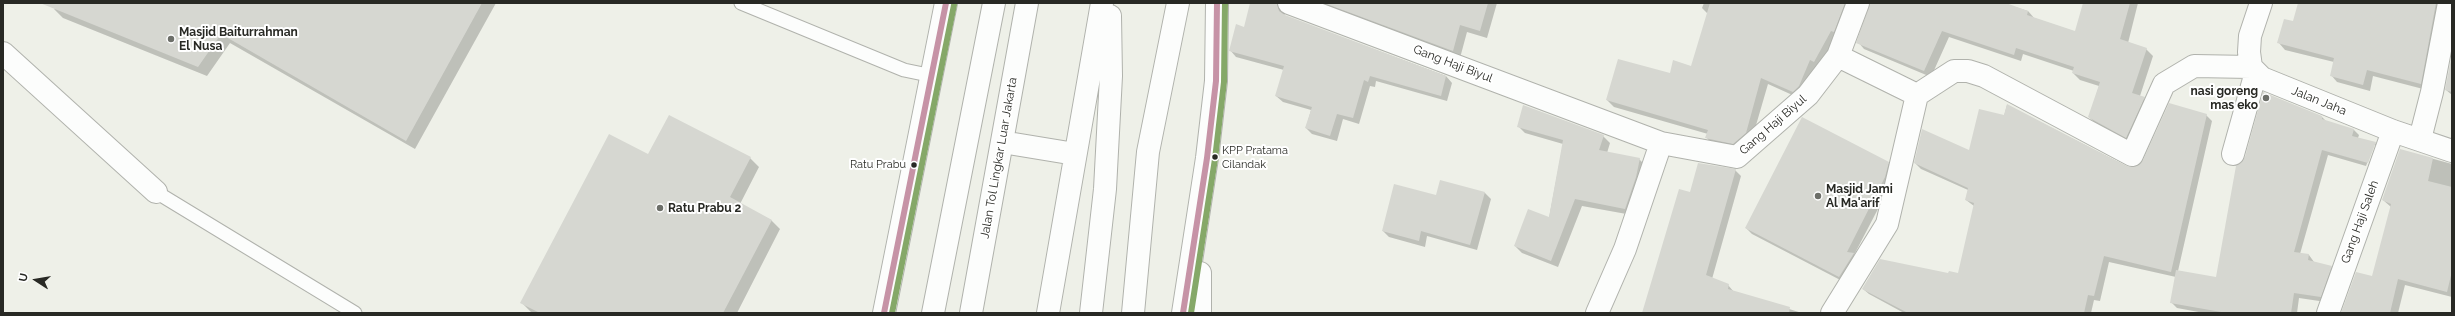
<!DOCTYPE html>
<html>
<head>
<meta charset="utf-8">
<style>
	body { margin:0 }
	#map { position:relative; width:2455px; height:316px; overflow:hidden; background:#eef0e8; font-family:Raleway,sans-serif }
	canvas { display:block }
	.frame { position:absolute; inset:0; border:4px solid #282924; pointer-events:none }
	.north { position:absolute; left:16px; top:260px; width:40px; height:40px; -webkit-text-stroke:3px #fff; paint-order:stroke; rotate:282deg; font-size:11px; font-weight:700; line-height:16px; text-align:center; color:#282924 }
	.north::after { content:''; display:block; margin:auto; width:14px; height:18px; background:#282924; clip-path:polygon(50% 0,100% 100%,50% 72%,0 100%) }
</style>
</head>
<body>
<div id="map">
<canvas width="2455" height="316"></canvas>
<div class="frame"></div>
<div class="north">U</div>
</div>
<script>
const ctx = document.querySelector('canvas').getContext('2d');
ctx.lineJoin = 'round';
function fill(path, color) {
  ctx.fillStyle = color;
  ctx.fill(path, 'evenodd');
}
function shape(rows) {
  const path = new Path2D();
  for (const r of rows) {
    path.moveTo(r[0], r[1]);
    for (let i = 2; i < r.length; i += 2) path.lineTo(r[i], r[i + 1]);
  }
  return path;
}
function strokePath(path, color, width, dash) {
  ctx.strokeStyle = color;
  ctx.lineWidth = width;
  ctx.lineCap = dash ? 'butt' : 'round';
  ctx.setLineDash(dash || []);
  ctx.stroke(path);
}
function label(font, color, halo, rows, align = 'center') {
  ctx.font = font + ' Raleway,sans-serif';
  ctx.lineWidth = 4;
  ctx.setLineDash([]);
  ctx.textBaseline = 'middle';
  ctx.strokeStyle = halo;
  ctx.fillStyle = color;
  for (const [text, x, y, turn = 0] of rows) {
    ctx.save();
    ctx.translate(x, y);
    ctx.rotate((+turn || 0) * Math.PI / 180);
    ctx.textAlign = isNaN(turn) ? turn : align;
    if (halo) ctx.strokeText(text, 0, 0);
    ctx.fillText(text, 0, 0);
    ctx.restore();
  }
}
fill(shape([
	[59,3,496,3,415,149,230,43,207,76,63,18,54,9],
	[1251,3,1277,3,1283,9,1285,16,1446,76,1452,83,1447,101,1376,81,1375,87,1370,86,1359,124,1343,119,1337,141,1312,134,1306,128,1311,110,1283,102,1276,96,1284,70,1236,57,1230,50,1245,28],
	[1315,3,1497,3,1487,38,1467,32,1460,58],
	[1704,3,1854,3,1821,68,1817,66,1805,93,1799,98,1768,84,1752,139,1740,150,1713,145,1707,138,1708,134,1614,107,1607,100,1692,67,1708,14,1702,8],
	[1871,3,2003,3,2028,11,2035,19,2076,32,2084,3,2138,3,2128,43,2146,49,2153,56,2140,96,2151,104,2133,144,2096,124,2089,117,2099,86,2080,80,2073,73,2074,71,2023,54,2021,61,1949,37,1931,77,1864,49,1858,42],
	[2299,3,2447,3,2427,90,2373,76,2370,91,2337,82,2331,75,2334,62,2285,50,2279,43,2294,22],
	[2452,59,2452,95,2446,90],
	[2007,105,2132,169,2206,115,2212,121,2178,271,2217,278,2322,117,2326,121,2354,130,2359,135,2358,138,2375,143,2381,149,2374,168,2368,166,2376,145,2374,145,2366,166,2328,155,2300,254,2309,255,2314,262,2331,267,2337,272,2326,302,2299,298,2297,313,2204,313,2177,308,2171,302,2176,277,2109,262,2100,301,2094,300,2091,313,1904,313,1869,294,1863,289,1959,274,1974,206,1966,200,1968,190,1921,169,1915,163,1970,152,2004,116],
	[1518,126,1603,136,1610,143,1607,153,1639,159,1646,166,1632,215,1582,206,1558,267,1522,253,1515,246,1549,218,1563,144,1525,133],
	[2401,150,2452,164,2452,297,2405,285,2398,313,2342,313,2373,277,2391,207,2383,200],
	[649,156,750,158,759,167,740,204,771,220,780,229,737,313,531,312,522,303],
	[1888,163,1894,169,1891,184,1854,255,1860,260,1846,283,1752,234,1746,228],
	[1735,170,1741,176,1712,279,1728,285,1734,292,1802,313,1643,313,1690,193],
	[1485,193,1491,199,1477,250,1427,236,1425,247,1389,237,1383,231,1437,197]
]), '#0003');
fill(shape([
	[40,3,482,3,406,141,221,34,198,67],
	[1250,3,1277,3,1279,11,1285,15,1446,76,1441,96,1370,76,1368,82,1364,80,1353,118,1337,114,1330,136,1305,128,1312,107,1275,96,1284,66,1229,51,1236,24,1244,27],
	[1324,3,1488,3,1480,31,1460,25,1453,51],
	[1710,3,1845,3,1834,32,1831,31,1814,62,1810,60,1799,86,1793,92,1761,78,1746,133,1733,144,1705,138,1708,130,1606,100,1618,59,1670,73,1673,60,1691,66],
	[1870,3,2006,3,2028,11,2027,15,2075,31,2083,3,2130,3,2120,39,2147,48,2132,93,2145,97,2126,138,2088,117,2100,82,2072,73,2074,67,2016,48,2014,55,1942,31,1924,71,1856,43],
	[2298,3,2436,3,2421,84,2367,70,2363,85,2330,76,2334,58,2277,43,2284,19,2293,21],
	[2452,54,2452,92,2445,90],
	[2263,92,2322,116,2322,119,2354,129,2352,136,2376,142,2368,163,2322,150,2294,252,2309,254,2308,260,2332,266,2321,297,2294,293,2291,313,2227,313,2170,303,2176,270,2216,277,2236,166,2245,157],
	[2169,103,2207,114,2171,272,2104,256,2094,296,2088,295,2084,313,1908,313,1862,289,1880,259,1948,273,1949,271,1958,273,1974,203,1965,200,1968,188,1914,163,1922,129,1969,150,1979,109,2004,115,2007,104,2126,166,2133,167,2143,160],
	[1523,105,1604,135,1599,150,1640,158,1636,177,1625,209,1575,199,1551,261,1514,246,1528,209,1549,217,1563,140,1517,127],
	[669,115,751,157,730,197,772,220,723,313,540,313,520,303,609,134,648,154],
	[1802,117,1889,162,1885,177,1847,252,1854,253,1839,277,1745,228],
	[2400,149,2433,158,2428,181,2452,187,2452,271,2447,292,2398,279,2390,313,2341,313,2356,272,2372,276,2391,204,2382,200],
	[1698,163,1736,169,1706,275,1729,284,1728,289,1790,307,1789,313,1642,313,1679,189,1690,192],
	[1440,180,1485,192,1470,245,1421,231,1419,241,1382,231,1394,184,1436,195]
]), '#d6d7d1');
const service = shape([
	[741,3,904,70,933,76],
	[156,192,355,313]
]);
const minor = shape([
	[1289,3,1661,143,1737,157,1808,95,1838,56,1858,3],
	[2261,3,2250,36,2249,52,2251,67,2262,78,2393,131,2452,151],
	[3,53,156,192],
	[1838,56,1917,95],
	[1917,95,1954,71,1968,71,1984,76,2132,155,2164,84,2194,66,2251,67],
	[2420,139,2432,92,2449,3],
	[2233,154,2256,72],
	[1597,313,1625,249,1661,143],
	[1832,313,1887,224,1917,95],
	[2328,313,2393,131]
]);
const trunk = shape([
	[1200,273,1200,313],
	[884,313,946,3],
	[1183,313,1207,158,1216,81,1217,3]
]);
const motorway = shape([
	[1002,142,1075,154],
	[933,313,994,3],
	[971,313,1027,3],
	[1048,313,1102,3],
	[1091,313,1105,189,1111,76,1110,16],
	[1133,313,1148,152,1178,3]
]);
strokePath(service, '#b0b2ac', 15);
strokePath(minor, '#b0b2ac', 24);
strokePath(trunk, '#b0b2ac', 24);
strokePath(motorway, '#b0b2ac', 24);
strokePath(service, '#fcfdfc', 13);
strokePath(minor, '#fcfdfc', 22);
strokePath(trunk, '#fcfdfc', 22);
strokePath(motorway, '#fcfdfc', 22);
strokePath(shape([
	[884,313,946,3],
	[1183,313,1207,158,1216,81,1217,3]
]), '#c693a6', 6);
strokePath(shape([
	[892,313,954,5],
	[1191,313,1215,159,1224,82,1225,3]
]), '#85a868', 6);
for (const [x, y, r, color] of [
	[171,39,4,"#6d6f69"],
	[2266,98,4,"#6d6f69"],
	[1215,157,3.5,"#282924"],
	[914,165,3.5,"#282924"],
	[1818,196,4,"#6d6f69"],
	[660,208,4,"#6d6f69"]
]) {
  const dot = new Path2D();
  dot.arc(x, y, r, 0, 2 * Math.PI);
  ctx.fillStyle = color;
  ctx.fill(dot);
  strokePath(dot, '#fff', 1.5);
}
label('11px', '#282924', '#fff', [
	["KPP Pratama",1222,151],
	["Cilandak",1222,165],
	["Ratu Prabu",906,165,"right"]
], 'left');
label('bold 12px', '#282924', '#fff', [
	["Masjid Baiturrahman",179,32],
	["El Nusa",179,46],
	["nasi goreng",2258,91,"right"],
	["mas eko",2258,105,"right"],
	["Masjid Jami",1826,189],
	["Al Ma'arif",1826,203],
	["Ratu Prabu 2",668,208]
], 'left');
label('12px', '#282924', '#fff', [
	["Gang Haji Biyul",1453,64,21],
	["Jalan Jaha",2319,101,22],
	["Gang Haji Biyul",1773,125,-41],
	["Jalan Tol Lingkar Luar Jakarta",999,158,-80],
	["Gang Haji Saleh",2360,222,-70]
]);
</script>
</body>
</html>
